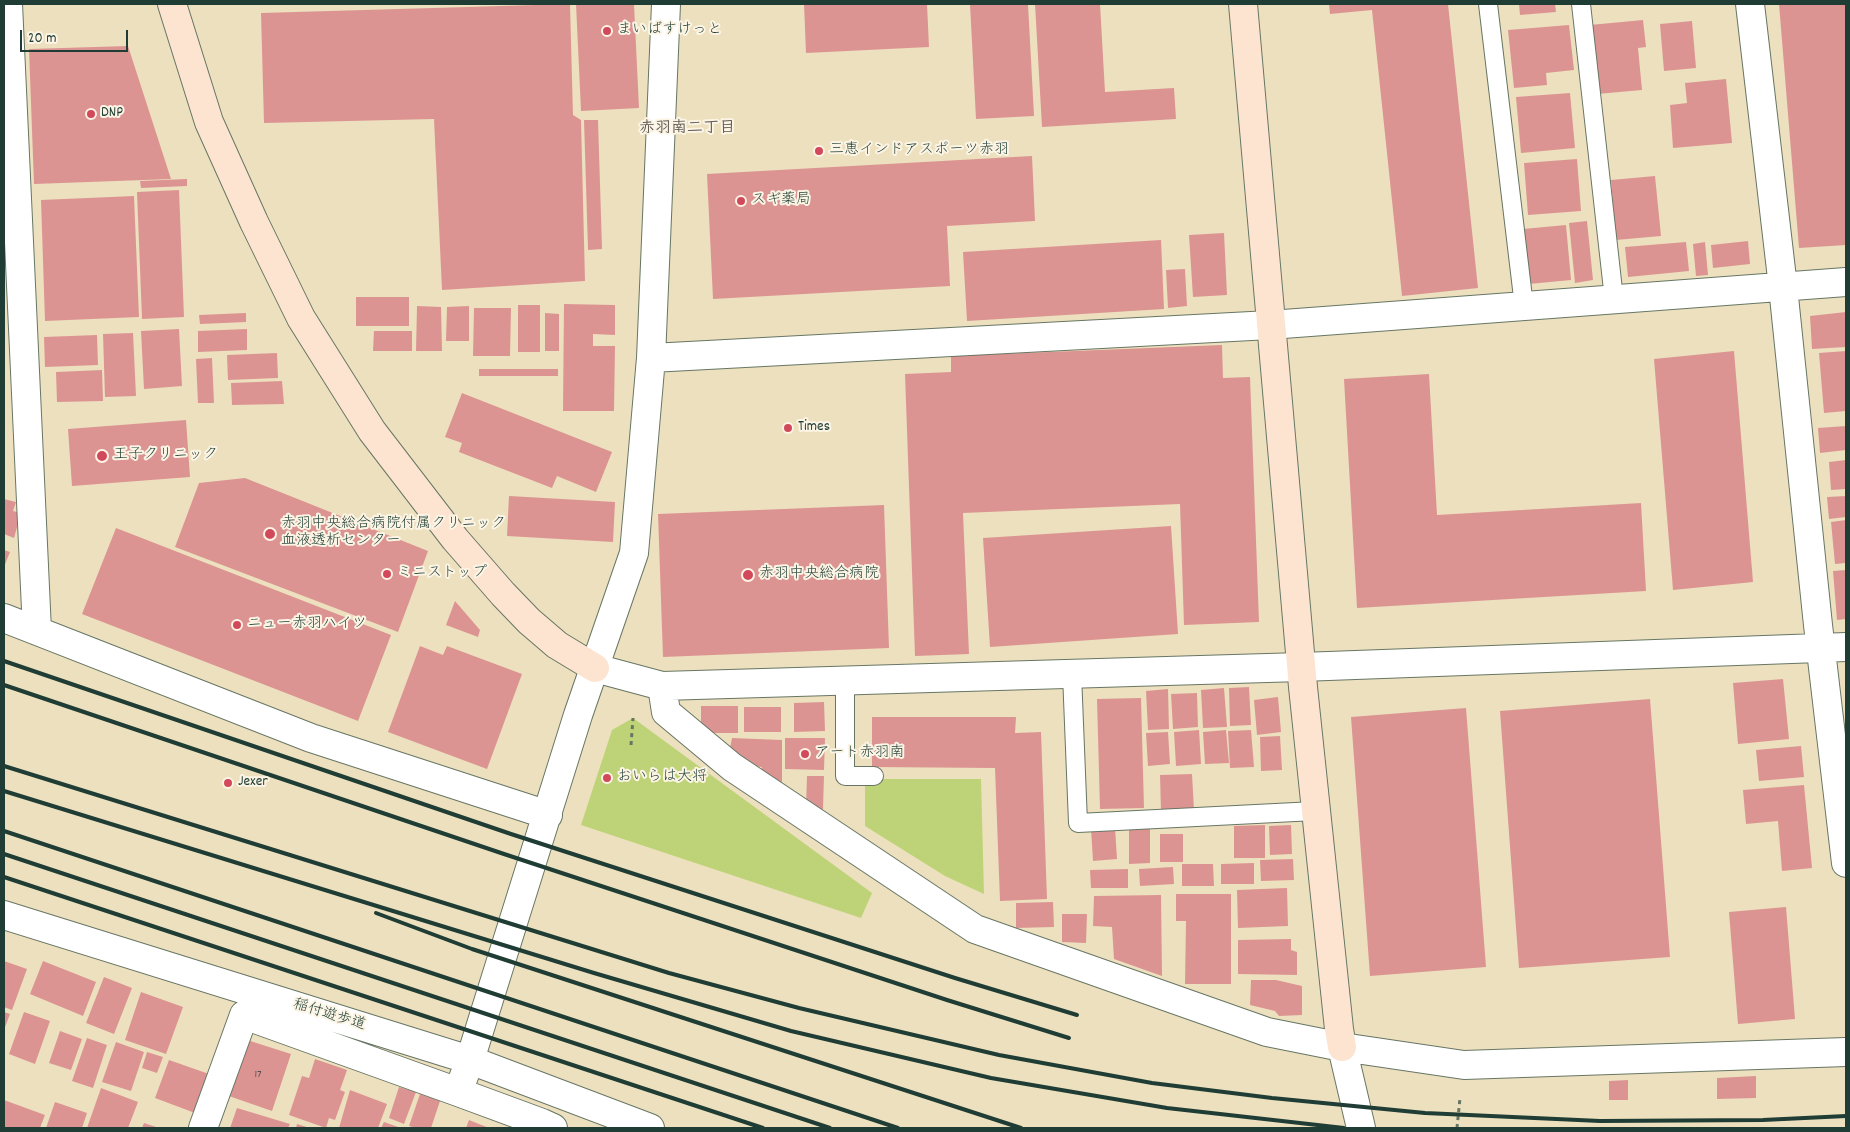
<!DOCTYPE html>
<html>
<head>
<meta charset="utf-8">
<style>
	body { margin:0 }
	#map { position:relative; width:1850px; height:1132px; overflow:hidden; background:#ede0be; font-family:Dekko,sans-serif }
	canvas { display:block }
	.frame { position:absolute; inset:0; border:5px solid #1f3d34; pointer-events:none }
	.scale { position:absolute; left:20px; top:30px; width:108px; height:22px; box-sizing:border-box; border:2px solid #1f3d34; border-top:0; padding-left:6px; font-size:15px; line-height:18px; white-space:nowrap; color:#1f3d34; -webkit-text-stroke:4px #fcf5e5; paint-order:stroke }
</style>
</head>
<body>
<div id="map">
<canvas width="1850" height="1132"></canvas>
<div class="frame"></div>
<div class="scale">20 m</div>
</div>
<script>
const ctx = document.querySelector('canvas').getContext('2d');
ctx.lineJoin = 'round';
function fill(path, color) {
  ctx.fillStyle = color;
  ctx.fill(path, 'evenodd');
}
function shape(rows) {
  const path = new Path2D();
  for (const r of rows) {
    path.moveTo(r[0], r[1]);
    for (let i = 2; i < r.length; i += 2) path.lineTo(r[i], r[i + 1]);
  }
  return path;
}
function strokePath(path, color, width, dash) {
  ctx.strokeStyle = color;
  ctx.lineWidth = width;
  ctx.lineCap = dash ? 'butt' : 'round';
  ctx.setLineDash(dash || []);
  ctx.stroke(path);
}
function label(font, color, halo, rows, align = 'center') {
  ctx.font = font + ' Dekko,"Klee One",sans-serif';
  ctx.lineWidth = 4;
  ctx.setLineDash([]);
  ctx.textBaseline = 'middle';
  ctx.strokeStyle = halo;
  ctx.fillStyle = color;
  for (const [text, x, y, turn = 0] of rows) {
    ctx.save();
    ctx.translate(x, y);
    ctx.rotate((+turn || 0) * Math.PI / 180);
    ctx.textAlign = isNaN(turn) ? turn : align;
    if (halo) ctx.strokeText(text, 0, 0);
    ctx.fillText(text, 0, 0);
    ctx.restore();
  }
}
fill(shape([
	[633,718,872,893,861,918,581,825,612,730],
	[865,779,981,779,984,894,945,876,865,826]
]), '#bed377');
fill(shape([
	[570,4,573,115,581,120,585,281,442,290,434,119,264,123,261,13],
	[576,4,634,4,639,108,581,111],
	[804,4,927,4,929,47,806,53],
	[970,4,1028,4,1034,116,976,119],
	[1035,4,1100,4,1105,92,1174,88,1176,119,1042,127],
	[1329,4,1448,4,1478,288,1402,296,1372,10,1330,14],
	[1519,4,1555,4,1556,12,1520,15],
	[1779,4,1846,4,1846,245,1799,248],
	[1643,20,1646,47,1638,48,1642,90,1597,94,1590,25],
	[1692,21,1696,68,1664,71,1660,24],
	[1569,25,1574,70,1546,73,1547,85,1514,88,1508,30],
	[128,46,171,179,34,184,29,49],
	[1726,79,1732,143,1673,148,1670,105,1687,103,1685,83],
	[1570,93,1575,148,1521,153,1516,97],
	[584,120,598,120,602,249,588,250],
	[1032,156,1035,221,947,226,950,286,713,299,707,174],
	[1577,159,1581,211,1528,215,1524,163],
	[1655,176,1661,236,1616,240,1611,180],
	[187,179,187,186,141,188,140,181],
	[179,190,184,317,142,319,137,192],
	[134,196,139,317,45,321,41,200],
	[1587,221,1593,280,1575,283,1569,223],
	[1566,225,1571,280,1529,284,1523,229],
	[1224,233,1227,295,1193,297,1189,235],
	[1161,240,1164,309,967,321,963,252],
	[1748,241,1750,264,1713,268,1711,245],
	[1686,242,1689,271,1628,277,1625,247],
	[1705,242,1708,275,1696,276,1693,244],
	[1185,269,1187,306,1168,308,1166,270],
	[356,297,409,297,409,326,356,326],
	[564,304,615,305,615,335,593,334,593,346,615,346,614,411,563,411],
	[518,305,540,305,540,352,518,352],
	[417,306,441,307,442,351,416,351],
	[469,306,469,341,446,341,447,307],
	[474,308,511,308,510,356,473,356],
	[1846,312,1846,347,1812,349,1810,316],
	[246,313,246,322,200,324,199,315],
	[545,313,559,314,559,351,545,351],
	[179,329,182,386,144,389,141,331],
	[247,329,247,350,198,352,198,331],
	[374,331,412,331,412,351,373,351],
	[133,333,136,396,105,397,103,334],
	[97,335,98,365,45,367,44,337],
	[1222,345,1223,378,1250,377,1259,622,1184,625,1180,504,963,513,969,654,915,656,905,374,951,372,951,356],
	[1734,351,1753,582,1673,590,1654,359],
	[1846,351,1846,411,1824,413,1819,353],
	[277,353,278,378,228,380,227,355],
	[212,358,214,403,198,403,196,359],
	[479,369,558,369,558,376,479,376],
	[102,370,103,401,57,402,56,372],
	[1429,374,1437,515,1641,503,1646,591,1357,608,1344,379],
	[282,381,284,404,232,405,231,383],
	[462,393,612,452,596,492,557,476,552,488,459,452,462,443,445,437],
	[186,420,190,477,72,486,68,429],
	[1846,426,1846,450,1820,453,1818,428],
	[1846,460,1846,489,1831,490,1829,462],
	[245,478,428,551,398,632,175,547,199,483],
	[509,496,615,502,613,542,507,536],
	[1846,496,1846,517,1829,519,1827,497],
	[4,499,16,502,13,511,21,513,14,538,4,534],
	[884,505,889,648,663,657,658,514],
	[1846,520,1846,563,1835,564,1831,522],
	[1171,526,1178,634,990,647,983,538],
	[116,528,391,635,358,721,82,614],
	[4,550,10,552,4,567],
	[1846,570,1846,619,1837,620,1833,571],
	[455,601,480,630,478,637,446,625],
	[420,646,443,655,447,646,522,674,487,769,388,732],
	[1783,679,1789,739,1738,744,1733,683],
	[1249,687,1251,725,1230,726,1229,688],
	[1224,688,1227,727,1203,728,1201,690],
	[1168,689,1169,729,1148,730,1146,691],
	[1197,693,1198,727,1173,729,1171,694],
	[1278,697,1281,732,1257,735,1254,700],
	[1141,698,1144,808,1100,809,1097,699],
	[1650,699,1670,957,1519,968,1500,711],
	[824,702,825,731,794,732,794,703],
	[701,706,738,706,738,733,701,733],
	[744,707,781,707,781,732,744,732],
	[1466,708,1486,967,1370,976,1351,717],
	[872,717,1016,717,1015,733,1041,732,1047,899,1000,901,995,768,872,767],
	[1199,730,1201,764,1176,766,1174,732],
	[1226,730,1229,763,1205,764,1203,732],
	[1251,730,1254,767,1230,768,1228,731],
	[1168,732,1170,764,1148,766,1146,733],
	[1280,736,1282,770,1261,771,1260,737],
	[732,738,782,740,782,784,776,786,760,773,762,767,749,766,730,748],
	[785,738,825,738,824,770,785,769],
	[1801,746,1804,777,1759,781,1756,750],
	[1192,774,1194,810,1161,812,1160,775],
	[807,776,824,776,823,809,806,808],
	[1804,785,1812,868,1782,871,1778,821,1746,824,1743,790],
	[1265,825,1265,858,1234,858,1234,826],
	[1291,825,1292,854,1270,855,1269,826],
	[1115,827,1117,859,1093,861,1091,829],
	[1150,828,1150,863,1129,864,1129,829],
	[1160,834,1183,834,1183,862,1160,862],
	[1293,859,1294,880,1261,881,1260,860],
	[1254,863,1254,884,1221,884,1221,864],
	[1182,864,1213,864,1214,886,1182,886],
	[1173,867,1174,884,1140,886,1139,869],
	[1128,869,1128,888,1091,888,1090,870],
	[1287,888,1288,926,1238,928,1237,890],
	[1176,894,1231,894,1231,984,1185,984,1186,921,1176,921],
	[1161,895,1162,976,1114,959,1112,927,1093,926,1094,896],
	[1053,902,1054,927,1016,928,1016,903],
	[1786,907,1795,1019,1738,1024,1729,912],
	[1062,914,1087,914,1086,943,1062,942],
	[1291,939,1291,950,1297,952,1297,975,1238,974,1238,940],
	[4,961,27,969,12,1010,4,1007],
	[43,961,96,982,83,1016,30,994],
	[104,977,132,988,114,1034,86,1023],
	[1251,980,1276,980,1302,986,1302,1015,1279,1016,1275,1011,1250,1005],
	[141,992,183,1007,166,1054,125,1040],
	[4,1012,10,1014,4,1030],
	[24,1012,50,1021,35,1064,9,1054],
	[60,1031,82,1039,71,1070,49,1063],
	[87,1038,107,1045,93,1088,72,1081],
	[244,1039,291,1054,272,1111,226,1095],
	[116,1042,144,1052,131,1091,102,1082],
	[147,1052,163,1057,157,1073,142,1068],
	[315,1059,347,1070,340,1090,345,1092,335,1120,329,1118,326,1128,289,1115,302,1076,309,1078],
	[169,1060,209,1074,195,1113,155,1098],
	[1756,1076,1756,1098,1717,1099,1717,1078],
	[1628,1080,1628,1100,1609,1100,1609,1081],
	[399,1087,416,1092,404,1124,389,1118],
	[101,1088,138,1102,128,1128,87,1128],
	[350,1090,387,1104,378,1128,339,1128],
	[420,1094,440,1101,431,1128,416,1128,409,1126],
	[4,1100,45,1115,40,1128,4,1128],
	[55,1102,87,1113,82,1128,46,1128],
	[237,1108,290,1124,288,1128,230,1128],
	[469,1120,489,1128,466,1128],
	[384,1122,401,1128,381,1128],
	[144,1123,159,1128,142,1128],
	[297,1124,310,1128,296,1128]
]), '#dc9493');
const lane = shape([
	[1488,4,1524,306],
	[1581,4,1614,299],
	[1072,674,1078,823,1315,811],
	[845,680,845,776,874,776]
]);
const street = shape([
	[8,4,37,631],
	[1750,4,1783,287,1818,625,1846,863],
	[651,358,1270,325,1846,282],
	[4,618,311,738,548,815],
	[595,668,662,686,1301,667,1846,647],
	[662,686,666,712,732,767,975,929,1267,1032,1342,1047,1464,1065,1846,1052],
	[4,915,470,1060,650,1128],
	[1342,1047,1361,1128],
	[458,1092,470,1060,578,715,634,553,651,358,666,4],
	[203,1128,244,1015,458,1092,542,1123,553,1128]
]);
const secondary = shape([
	[172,4,209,122,254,222,301,318,372,431,455,539,503,594,529,621,557,645,595,668],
	[1243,4,1303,687,1339,1029,1342,1047]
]);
strokePath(lane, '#677664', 20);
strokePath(street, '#677664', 30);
strokePath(secondary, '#677664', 30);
strokePath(shape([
	[631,745,633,718],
	[1457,1128,1460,1098]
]), '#677664', 3, [4, 4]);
strokePath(lane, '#fff', 18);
strokePath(street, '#fff', 28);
strokePath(secondary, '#fde4d1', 28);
strokePath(shape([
	[4,661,511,834,955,978,1077,1015],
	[4,685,504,854,947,1000,1069,1038],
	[4,766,669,973,799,1008,999,1055,1152,1083,1272,1098,1425,1113,1600,1121,1763,1120,1846,1116],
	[4,791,594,973,791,1031,991,1078,1167,1108,1344,1128],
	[4,831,898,1128],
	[4,854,830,1128],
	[4,877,763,1128],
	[376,913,472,949,1021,1128]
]), '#1f3d34', 4);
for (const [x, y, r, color] of [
	[607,31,5,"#d1495b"],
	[91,114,5,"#d1495b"],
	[819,151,5,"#d1495b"],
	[741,201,5,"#d1495b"],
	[788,428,5,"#d1495b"],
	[102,456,6,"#d1495b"],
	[270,534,6,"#d1495b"],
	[387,574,5,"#d1495b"],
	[748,575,6,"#d1495b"],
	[237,625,5,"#d1495b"],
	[805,754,5,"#d1495b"],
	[607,778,5,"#d1495b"],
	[228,783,5,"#d1495b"]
]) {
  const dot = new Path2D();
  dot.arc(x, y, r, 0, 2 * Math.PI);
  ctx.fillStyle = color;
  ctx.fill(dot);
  strokePath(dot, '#fcf5e5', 2);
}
label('12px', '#4e534c', null, [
	["17",258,1075]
]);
label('15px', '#1f3d34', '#fcf5e5', [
	["まいばすけっと",617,31],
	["DNP",101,114],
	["三恵インドアスポーツ赤羽",829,151],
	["スギ薬局",751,201],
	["Times",798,428],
	["王子クリニック",113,456],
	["赤羽中央総合病院付属クリニック",281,525],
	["血液透析センター",281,542],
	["ミニストップ",397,574],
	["赤羽中央総合病院",759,575],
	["ニュー赤羽ハイツ",247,625],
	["アート赤羽南",815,754],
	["おいらは大将",617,778],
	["Jexer",238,783]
], 'left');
label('15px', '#1f3d34', '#fcf5e5', [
	["稲付遊歩道",329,1016,17]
]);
label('bold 16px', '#615b55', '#fcf5e5', [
	["赤羽南二丁目",687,130]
]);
</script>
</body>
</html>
